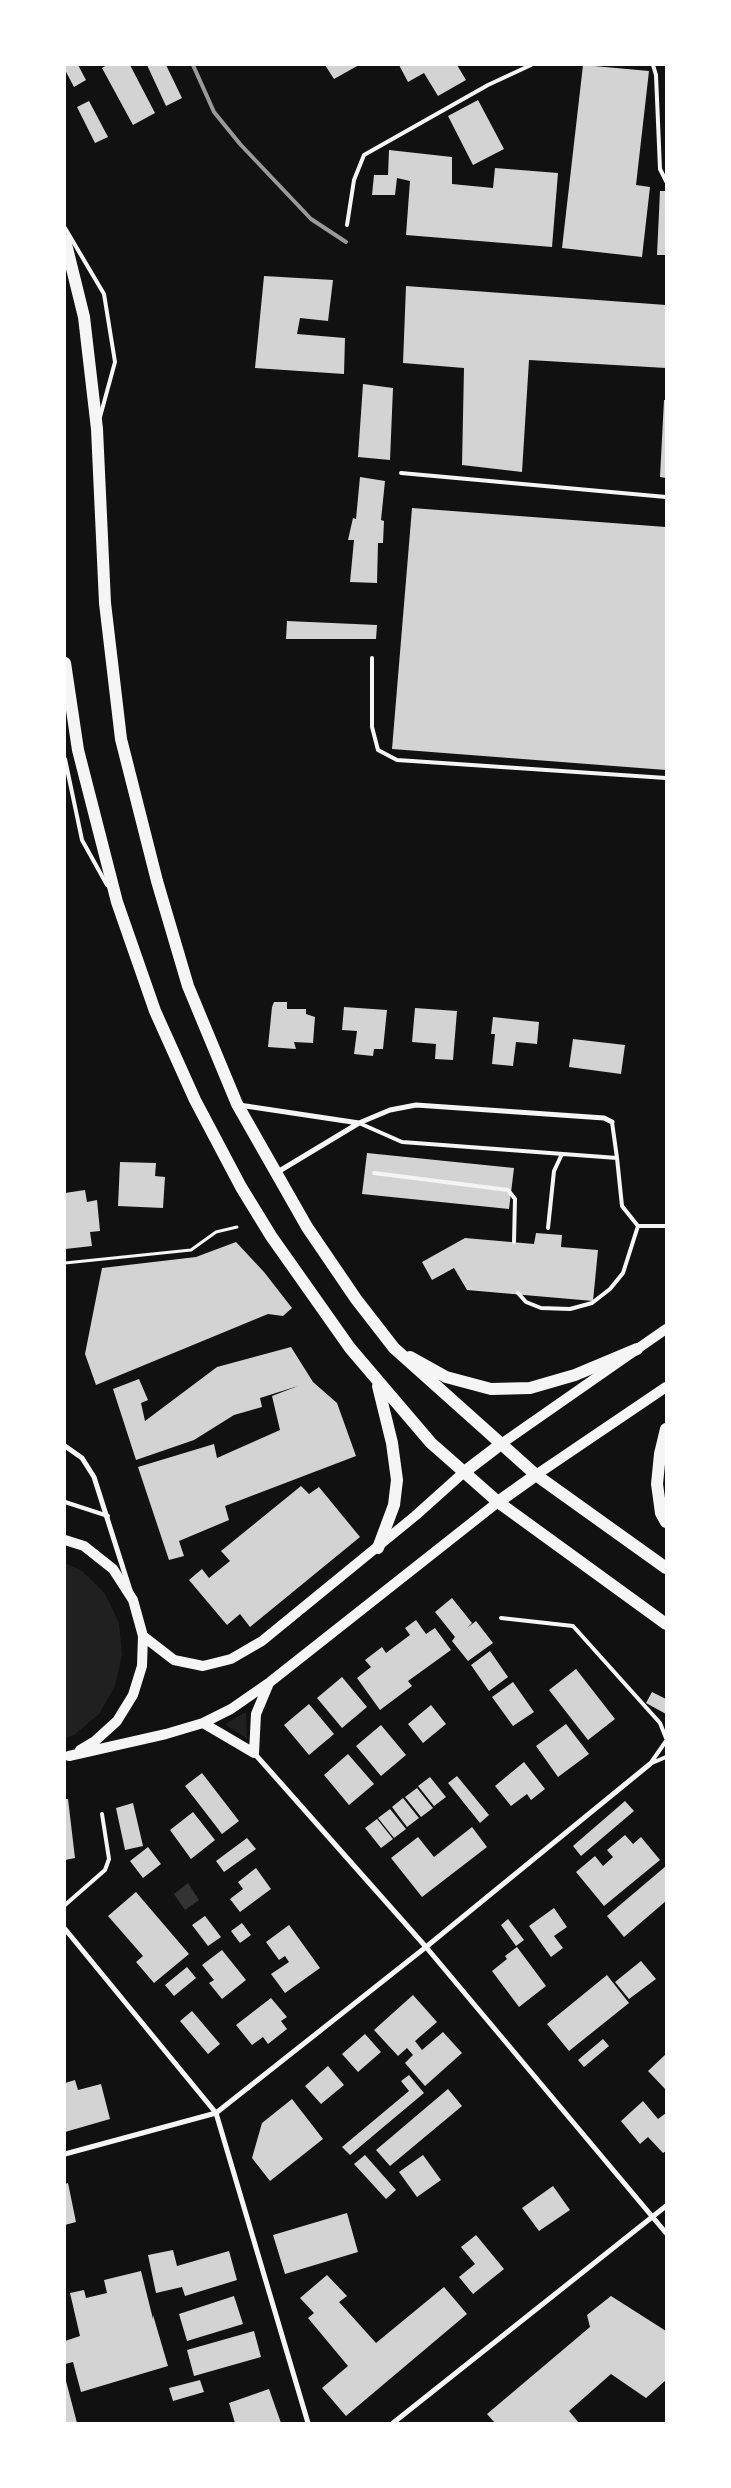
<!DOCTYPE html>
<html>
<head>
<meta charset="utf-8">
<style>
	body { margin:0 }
	#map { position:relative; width:731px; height:2488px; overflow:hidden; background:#111; font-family:Rubik,sans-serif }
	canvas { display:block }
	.frame { position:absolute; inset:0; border:66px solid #fff; pointer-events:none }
</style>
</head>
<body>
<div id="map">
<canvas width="731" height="2488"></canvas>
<div class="frame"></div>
</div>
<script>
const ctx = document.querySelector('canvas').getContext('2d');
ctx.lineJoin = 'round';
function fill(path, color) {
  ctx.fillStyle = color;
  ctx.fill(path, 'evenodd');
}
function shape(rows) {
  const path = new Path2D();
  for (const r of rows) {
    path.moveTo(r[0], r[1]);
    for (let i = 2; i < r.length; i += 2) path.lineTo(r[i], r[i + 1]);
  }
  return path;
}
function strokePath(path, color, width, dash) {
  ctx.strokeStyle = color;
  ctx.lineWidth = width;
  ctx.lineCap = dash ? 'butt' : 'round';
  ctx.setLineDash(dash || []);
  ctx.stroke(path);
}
fill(shape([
	[65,1563,82,1571,105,1594,119,1623,122,1655,115,1686,99,1714,74,1735,65,1738],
	[246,1712,247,1739,225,1724]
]), '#202020');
fill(shape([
	[188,1883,199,1900,185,1910,174,1894]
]), '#333');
fill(shape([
	[65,65,78,65,86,80,74,87,65,70],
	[107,65,130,65,155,113,133,125,102,68],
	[147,65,166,65,182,98,166,106],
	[325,65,359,65,334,79],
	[399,65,457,65,466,80,438,96,424,73,408,82],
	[583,65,649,71,636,185,650,187,642,257,562,248],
	[478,100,504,149,473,165,448,116],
	[89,101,108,137,95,143,77,107],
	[389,150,452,157,452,184,493,188,495,168,558,173,552,247,406,235,410,181,397,178,395,195,372,195,374,175,388,175],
	[660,191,666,191,666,255,657,255],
	[264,276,333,280,328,321,300,318,297,334,345,338,344,374,255,368],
	[406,286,666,305,666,368,529,360,522,472,462,465,464,368,403,363],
	[363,384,393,388,390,460,358,457],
	[664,400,666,400,666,478,660,477],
	[360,477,385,481,381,520,384,521,383,543,378,543,377,583,350,582,354,540,348,540,353,518,356,519],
	[412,508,666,527,666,770,392,749],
	[287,621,377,625,376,639,286,639],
	[274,1002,287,1002,287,1009,306,1009,306,1014,315,1017,313,1043,294,1042,296,1049,268,1047,272,1007],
	[344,1007,387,1010,383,1049,374,1049,373,1056,354,1054,357,1031,342,1030],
	[415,1008,457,1011,453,1060,435,1059,436,1044,412,1042],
	[493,1017,539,1022,537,1044,516,1042,513,1066,492,1064,495,1034,491,1034],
	[573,1039,625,1045,621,1074,569,1067],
	[367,1153,514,1168,509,1209,362,1194],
	[120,1162,156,1163,155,1176,165,1177,163,1208,118,1206],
	[85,1190,87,1202,97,1200,100,1231,90,1232,92,1246,65,1249,65,1193],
	[536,1233,562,1235,561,1247,598,1250,593,1301,467,1290,454,1268,432,1280,422,1262,465,1238,534,1244],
	[236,1242,264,1272,292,1308,283,1316,268,1314,96,1385,85,1354,102,1268,196,1257],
	[291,1347,313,1382,337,1403,356,1456,225,1506,229,1520,179,1541,184,1556,169,1560,138,1467,214,1444,217,1458,280,1430,272,1396,298,1386,260,1398,262,1407,234,1415,194,1440,136,1460,113,1389,139,1379,148,1400,141,1403,145,1421,217,1367],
	[301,1486,309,1494,319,1487,360,1537,250,1627,240,1614,227,1625,189,1580,202,1569,209,1578,230,1561,221,1551],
	[452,1598,472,1623,467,1628,476,1621,493,1643,468,1661,452,1641,455,1637,435,1612],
	[416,1620,426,1634,435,1628,451,1650,408,1681,412,1686,380,1710,357,1678,371,1667,365,1660,382,1647,386,1653,410,1635,405,1628],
	[490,1651,508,1677,489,1691,471,1665],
	[576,1669,615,1719,588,1740,549,1690],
	[342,1677,367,1707,342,1728,317,1698],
	[513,1682,534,1712,513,1726,492,1697],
	[652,1692,666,1699,666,1714,646,1703],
	[309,1704,334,1734,309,1755,284,1725],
	[431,1705,446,1724,423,1743,408,1724],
	[566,1724,589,1754,558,1777,536,1746],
	[381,1725,406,1755,381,1776,356,1746],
	[348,1754,374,1784,349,1805,324,1775],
	[524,1762,545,1789,531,1800,527,1794,511,1806,495,1786],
	[202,1773,239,1821,222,1834,185,1786],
	[457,1776,489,1815,480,1823,448,1783],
	[430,1777,446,1797,434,1806,418,1786],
	[417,1788,433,1808,421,1817,405,1797],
	[403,1798,419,1818,407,1827,392,1807],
	[65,1799,68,1799,75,1858,65,1860],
	[625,1801,634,1811,581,1856,573,1846],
	[133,1803,143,1846,125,1850,116,1808],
	[390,1809,406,1829,394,1838,378,1818],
	[193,1812,215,1840,191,1859,170,1830],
	[377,1819,393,1839,381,1848,365,1828],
	[472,1827,487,1847,422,1897,391,1858,418,1837,434,1857],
	[625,1835,633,1844,641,1837,660,1860,604,1906,576,1872,595,1856,603,1866,613,1857,607,1850],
	[247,1838,256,1849,224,1872,216,1861],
	[148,1847,161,1864,143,1878,130,1861],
	[666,1866,666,1901,624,1937,607,1916],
	[256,1868,271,1889,240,1912,230,1899,243,1889,238,1882],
	[136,1892,189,1954,154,1983,136,1962,143,1956,108,1916],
	[554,1908,567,1927,554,1936,563,1948,551,1957,529,1926],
	[205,1916,221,1937,208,1946,192,1925],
	[508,1919,524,1940,516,1946,501,1925],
	[242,1923,251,1935,240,1943,231,1931],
	[289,1925,320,1968,285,1993,271,1974,289,1962,285,1956,279,1960,266,1942],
	[517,1947,546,1986,519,2007,492,1971,507,1959,505,1956],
	[222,1950,246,1980,222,1999,209,1983,214,1980,202,1965],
	[641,1961,656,1979,629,1999,615,1982],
	[187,1967,196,1978,174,1996,165,1985],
	[607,1975,629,2003,569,2051,547,2024],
	[413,1995,437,2022,415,2041,422,2050,443,2032,462,2053,425,2086,405,2063,413,2055,407,2048,398,2056,374,2030],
	[271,1998,287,2017,281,2021,287,2029,268,2044,263,2037,252,2045,236,2025],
	[192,2011,220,2044,208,2054,180,2021],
	[365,2034,381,2052,358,2072,342,2054],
	[603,2039,609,2046,584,2067,578,2060],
	[666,2054,666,2090,648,2071],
	[328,2066,344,2085,321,2104,305,2086],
	[409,2075,424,2093,350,2155,342,2147,409,2091,401,2081],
	[75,2080,78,2090,101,2084,110,2119,65,2132,65,2083],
	[448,2089,462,2106,390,2166,376,2150],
	[292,2099,323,2139,270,2181,252,2158,262,2123],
	[643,2101,658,2119,666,2113,666,2151,663,2153,648,2137,640,2144,621,2121],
	[365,2155,396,2190,386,2199,354,2164],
	[423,2155,441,2180,417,2197,399,2172],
	[68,2183,76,2222,65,2225,65,2184],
	[553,2186,570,2210,539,2231,522,2208],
	[347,2213,358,2252,285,2274,273,2235],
	[476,2235,504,2269,473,2294,459,2277,475,2264,461,2247],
	[173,2250,177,2266,229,2251,237,2280,185,2296,182,2287,156,2293,148,2255],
	[141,2271,153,2319,153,2315,168,2366,81,2392,73,2362,65,2364,65,2341,80,2336,70,2293,84,2290,86,2298,107,2293,104,2280],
	[327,2275,347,2296,339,2302,376,2343,444,2287,467,2314,346,2416,322,2388,348,2366,308,2318,314,2313,300,2298],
	[234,2296,243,2324,187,2341,179,2314],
	[611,2296,666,2331,666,2380,646,2398,611,2374,569,2411,579,2423,495,2423,487,2414,590,2327,587,2315],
	[254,2331,261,2357,194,2376,187,2350],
	[200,2380,204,2392,173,2401,169,2388],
	[66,2381,77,2423,65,2423],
	[269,2389,281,2423,235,2423,229,2403]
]), '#d3d3d3');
strokePath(shape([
	[65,1263,191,1250,216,1232,237,1227]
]), '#f5f5f5', 3);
strokePath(shape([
	[653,65,656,75,660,169,666,181],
	[347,225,354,180,364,155,488,85,531,65],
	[65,228,104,294,115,362,100,417],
	[401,473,666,497],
	[372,658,372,727,378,750,397,760,666,778],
	[65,759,82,840,107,885],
	[612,1122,617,1158],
	[359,1123,402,1142,617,1158,622,1206,638,1226,666,1226],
	[374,1173,508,1190,515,1199,514,1242],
	[548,1228,554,1171,562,1154],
	[518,1293,526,1302,541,1308,570,1309,592,1303,610,1289,623,1273,638,1226],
	[65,1502,108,1516],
	[501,1618,573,1626,660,1723,666,1738],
	[652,1763,666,1757],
	[650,1764,666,1741],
	[65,1905,105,1870,109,1859,102,1814]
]), '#f5f5f5', 4);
strokePath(shape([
	[239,1105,359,1123],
	[276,1173,359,1123,390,1110,416,1105,604,1118,612,1122],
	[65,1446,82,1458,94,1477,130,1590],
	[254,1753,426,1947,666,2233],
	[65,1929,216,2113,308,2423],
	[65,2154,216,2113,426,1947,650,1764],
	[393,2423,666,2206]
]), '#f5f5f5', 5);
strokePath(shape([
	[501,1444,666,1329],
	[536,1475,666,1387],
	[65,1540,84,1546,113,1569,133,1600,143,1636,142,1666,133,1695,117,1721,95,1741,80,1750],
	[143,1636,174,1660,203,1666,231,1659,262,1641,415,1516,463,1473],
	[203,1723,254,1753,256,1714,269,1683],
	[69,1756,166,1734,203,1723,231,1709,270,1682,498,1502]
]), '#f5f5f5', 10);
strokePath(shape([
	[65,240,84,317,97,429,105,603,121,739,157,881,188,986,237,1104,307,1227,356,1299,394,1348,536,1475,666,1568],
	[65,663,78,750,117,902,155,1011,195,1100,241,1187,271,1236,350,1348,431,1443,498,1502,666,1624],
	[410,1357,446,1377,491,1389,530,1388,575,1375,637,1349],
	[666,1429,660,1454,657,1484,661,1513,666,1522],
	[463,1473,501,1444],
	[498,1502,536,1475],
	[378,1548,394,1505,397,1480,392,1443,378,1386]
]), '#f5f5f5', 12);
strokePath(shape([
	[193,65,214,112,240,144,311,219,346,242]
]), '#9a9a9a', 4);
</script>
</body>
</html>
